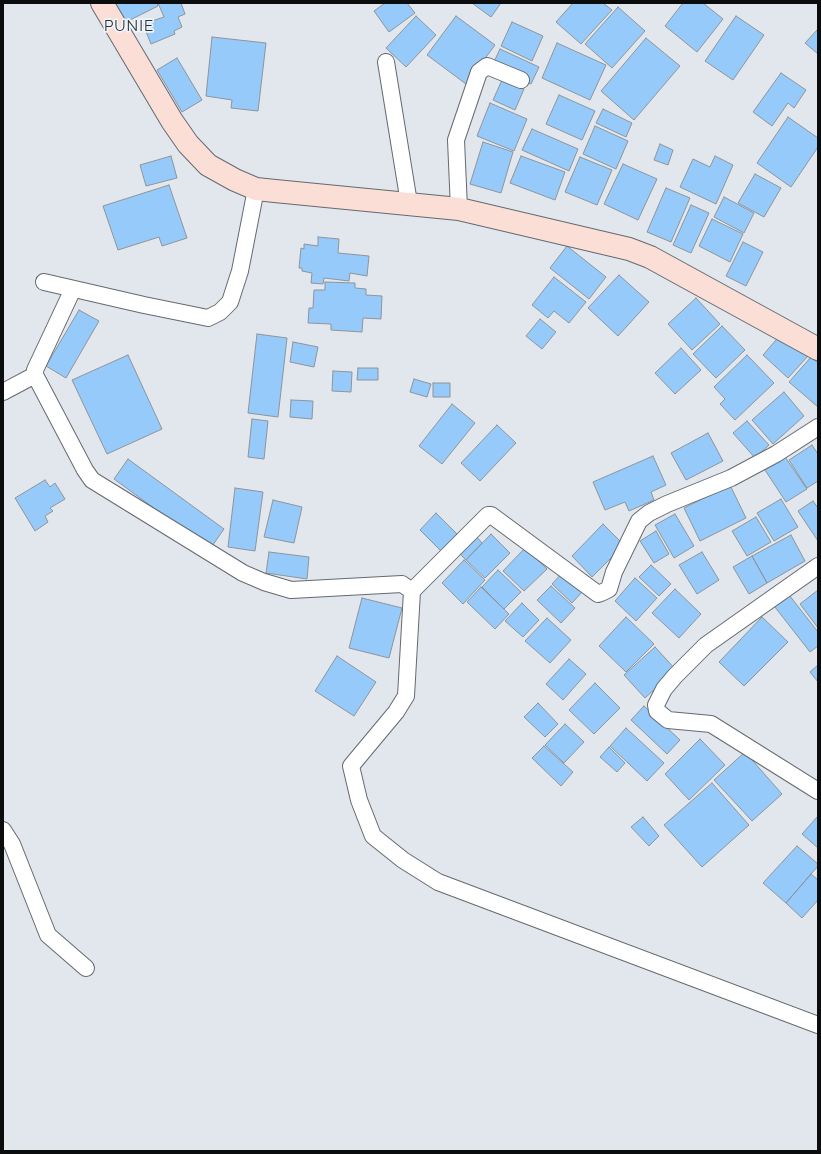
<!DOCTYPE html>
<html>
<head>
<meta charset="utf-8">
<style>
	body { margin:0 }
	#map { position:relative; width:821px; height:1154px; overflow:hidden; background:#e1e7ed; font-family:Raleway,sans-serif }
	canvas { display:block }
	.frame { position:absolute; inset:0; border:4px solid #0a0c0e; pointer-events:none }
</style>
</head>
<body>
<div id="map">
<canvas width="821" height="1154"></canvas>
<div class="frame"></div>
</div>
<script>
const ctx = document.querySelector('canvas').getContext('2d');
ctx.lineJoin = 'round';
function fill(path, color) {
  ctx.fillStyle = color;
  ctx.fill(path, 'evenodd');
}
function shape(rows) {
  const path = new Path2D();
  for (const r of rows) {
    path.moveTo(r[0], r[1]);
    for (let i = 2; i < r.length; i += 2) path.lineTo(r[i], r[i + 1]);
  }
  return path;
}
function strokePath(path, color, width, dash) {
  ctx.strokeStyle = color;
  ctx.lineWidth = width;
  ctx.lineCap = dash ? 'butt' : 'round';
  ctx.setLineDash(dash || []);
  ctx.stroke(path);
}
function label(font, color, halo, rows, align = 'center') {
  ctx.font = font + ' Raleway,sans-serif';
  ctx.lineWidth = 3.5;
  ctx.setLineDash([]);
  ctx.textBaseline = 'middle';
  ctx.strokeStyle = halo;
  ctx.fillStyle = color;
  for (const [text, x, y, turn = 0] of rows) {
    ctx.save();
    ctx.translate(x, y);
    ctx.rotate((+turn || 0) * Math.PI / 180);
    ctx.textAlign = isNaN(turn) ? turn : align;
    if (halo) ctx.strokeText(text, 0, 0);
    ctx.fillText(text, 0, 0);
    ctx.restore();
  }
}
const building = shape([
	[112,3,157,3,158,6,122,24,112,3],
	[158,3,181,3,185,14,178,17,182,27,174,31,175,34,151,44,143,24,164,17,158,3],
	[385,3,407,3,415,13,389,32,374,11,385,3],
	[472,3,501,3,491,17,472,3],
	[573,3,603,3,612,10,581,44,556,22,573,3],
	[683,3,703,3,723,19,697,52,665,26,683,3],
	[618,7,645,31,612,68,585,44,618,7],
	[416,16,436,35,406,67,386,48,416,16],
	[456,16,495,45,466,84,427,55,456,16],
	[736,16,764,35,733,80,705,61,736,16],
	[512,22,543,36,532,61,501,46,512,22],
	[818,29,818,54,805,43,818,29],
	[212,37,266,43,258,111,231,108,232,100,206,96,212,37],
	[646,38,680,66,634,120,601,91,646,38],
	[557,43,606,65,590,100,542,78,557,43],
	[500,49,539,67,531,84,492,66,500,49],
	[177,58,202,100,182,112,157,70,177,58],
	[781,73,806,90,794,108,788,103,772,126,753,112,781,73],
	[502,80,524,89,515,110,493,100,502,80],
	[559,95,595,111,582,140,546,124,559,95],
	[490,103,527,119,514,151,477,136,490,103],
	[603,109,632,123,626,137,596,123,603,109],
	[788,117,818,138,818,147,791,187,757,163,788,117],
	[595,126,628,141,616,169,583,154,595,126],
	[532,129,578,149,569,171,522,150,532,129],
	[483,142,513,152,501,193,470,184,483,142],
	[660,144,673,150,668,165,654,160,660,144],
	[171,156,177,178,146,186,140,165,171,156],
	[521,156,565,172,555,200,510,183,521,156],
	[715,156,733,165,716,204,680,187,693,159,710,167,715,156],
	[580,157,612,170,597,205,565,192,580,157],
	[623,164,657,179,638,220,604,204,623,164],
	[755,174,781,188,764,217,738,203,755,174],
	[169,185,187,238,162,246,159,237,118,250,103,206,169,185],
	[666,188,690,198,671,242,647,232,666,188],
	[724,197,754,213,744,233,714,217,724,197],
	[691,205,709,213,691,253,673,245,691,205],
	[712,219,743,234,730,262,699,246,712,219],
	[318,237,339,239,338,253,369,256,367,276,350,273,349,281,324,278,323,284,311,283,312,273,302,271,302,268,299,268,301,248,304,249,304,244,318,246,318,237],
	[743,242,763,252,746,286,726,276,743,242],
	[567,246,606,277,589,299,550,268,567,246],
	[619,275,649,302,618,336,588,308,619,275],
	[554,277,586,302,569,323,554,311,548,318,532,305,554,277],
	[325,282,355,283,355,288,366,289,366,295,382,296,381,319,363,318,362,332,331,330,331,324,308,323,309,308,313,308,314,290,325,290,325,282],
	[696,298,720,324,692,350,668,324,696,298],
	[79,310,99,321,66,378,46,366,79,310],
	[540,319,556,332,542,349,526,336,540,319],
	[722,326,745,350,716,378,693,354,722,326],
	[782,333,808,356,788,378,763,355,782,333],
	[257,334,287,338,278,417,248,413,257,334],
	[293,342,318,347,314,367,290,362,293,342],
	[681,348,701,370,675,394,655,373,681,348],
	[128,355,162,429,107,454,72,380,128,355],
	[747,355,774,383,735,420,720,404,725,399,714,387,747,355],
	[811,357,818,363,818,407,789,382,811,357],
	[358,368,378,368,378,380,357,380,358,368],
	[333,371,352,372,351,392,332,391,333,371],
	[414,379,431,384,427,397,410,392,414,379],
	[433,383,450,383,450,397,433,397,433,383],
	[784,392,804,416,773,444,752,420,784,392],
	[291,400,313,401,312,419,290,417,291,400],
	[452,404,475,423,442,464,419,446,452,404],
	[252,419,268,421,264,459,248,457,252,419],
	[747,421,769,445,755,458,733,433,747,421],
	[497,425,516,443,480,481,461,463,497,425],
	[708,433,723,461,686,480,671,453,708,433],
	[812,445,818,454,818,481,807,488,789,460,812,445],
	[783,454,807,489,786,502,763,467,783,454],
	[653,456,666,485,651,492,654,500,629,511,625,502,605,510,593,482,653,456],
	[128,459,224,529,210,549,114,479,128,459],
	[45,480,50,487,55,483,65,499,50,508,53,511,45,516,48,522,35,531,15,498,45,480],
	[730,485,746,518,700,541,684,508,730,485],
	[235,488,263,492,255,551,228,547,235,488],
	[781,499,798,527,774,541,757,513,781,499],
	[273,500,302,507,294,543,264,537,273,500],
	[813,501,818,508,818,541,798,511,813,501],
	[436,513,461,538,445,555,420,530,436,513],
	[675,514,694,546,674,558,655,525,675,514],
	[756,517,771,542,747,556,732,531,756,517],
	[603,524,624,545,592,577,572,556,603,524],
	[656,531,669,554,654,563,640,541,656,531],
	[491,534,510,553,485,578,466,560,491,534],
	[791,535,805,561,767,583,752,556,791,535],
	[476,536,482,543,466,560,459,553,476,536],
	[525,548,547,569,524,591,503,571,525,548],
	[269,552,309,557,307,579,266,573,269,552],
	[702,552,719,580,697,594,679,565,702,552],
	[752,556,767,583,749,594,733,567,752,556],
	[464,560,485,580,463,604,442,583,464,560],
	[651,565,671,584,659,596,639,577,651,565],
	[498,570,521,592,504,609,482,587,498,570],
	[562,573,582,592,572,603,552,584,562,573],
	[635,578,657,598,636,621,615,601,635,578],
	[551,586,575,608,561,623,537,600,551,586],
	[481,587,509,614,495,629,467,602,481,587],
	[675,589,701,614,679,638,652,613,675,589],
	[818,590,818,628,800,604,818,590],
	[786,591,818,632,818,646,810,652,771,602,786,591],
	[362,598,402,608,389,658,349,648,362,598],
	[522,603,539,620,523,637,505,621,522,603],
	[626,617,654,644,626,672,599,646,626,617],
	[762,617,788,642,744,686,719,662,762,617],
	[547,618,571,640,550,663,525,641,547,618],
	[655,647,676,670,645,698,624,675,655,647],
	[337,656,376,682,354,716,315,691,337,656],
	[569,659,586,674,563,700,546,684,569,659],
	[818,665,818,682,810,672,818,665],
	[595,683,620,708,594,734,569,710,595,683],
	[538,703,558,724,545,737,524,717,538,703],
	[644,706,680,740,667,754,631,720,644,706],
	[565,724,584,742,564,763,545,745,565,724],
	[626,728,664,763,647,781,610,746,626,728],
	[700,739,725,765,689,800,665,774,700,739],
	[544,746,573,772,561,786,532,758,544,746],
	[609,747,625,763,617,772,600,757,609,747],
	[745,752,782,794,752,821,714,780,745,752],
	[712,783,749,825,702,867,664,825,712,783],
	[818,816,818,848,802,834,818,816],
	[643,817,659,836,649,846,631,827,643,817],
	[797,846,818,864,818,866,786,903,763,883,797,846],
	[811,874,818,880,818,900,802,918,786,903,811,874]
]);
fill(building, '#96cafa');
strokePath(building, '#8e9499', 1);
const street = shape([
	[386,62,409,203],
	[459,209,456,140,479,72,487,66,521,80],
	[44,282,144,305,208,318,220,312,230,302,240,271,256,189],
	[73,289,35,370,35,375,85,470,92,480,243,573,264,582,291,590,402,584,412,591,406,696,396,712,351,766,359,800,373,836,403,860,438,882,818,1025],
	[3,392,35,375],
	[818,566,706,645,675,676,664,689,656,705,657,711,668,720,711,724,818,791],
	[412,591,488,515,491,515,598,594,601,593,609,589,614,572,639,521,649,513,667,504,731,478,776,454,818,427],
	[3,830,12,844,48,935,86,968]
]);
const secondary = shape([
	[102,3,172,121,188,144,208,165,235,180,256,189,275,191,459,209,629,249,650,257,818,349]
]);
strokePath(street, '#656a70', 18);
strokePath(secondary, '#656a70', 24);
strokePath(street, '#fff', 16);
strokePath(secondary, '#fbded5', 22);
ctx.letterSpacing = '1px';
label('15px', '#2b3034', '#eef4fb', [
	["PUNIE",129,26]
]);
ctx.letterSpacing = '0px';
</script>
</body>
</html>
